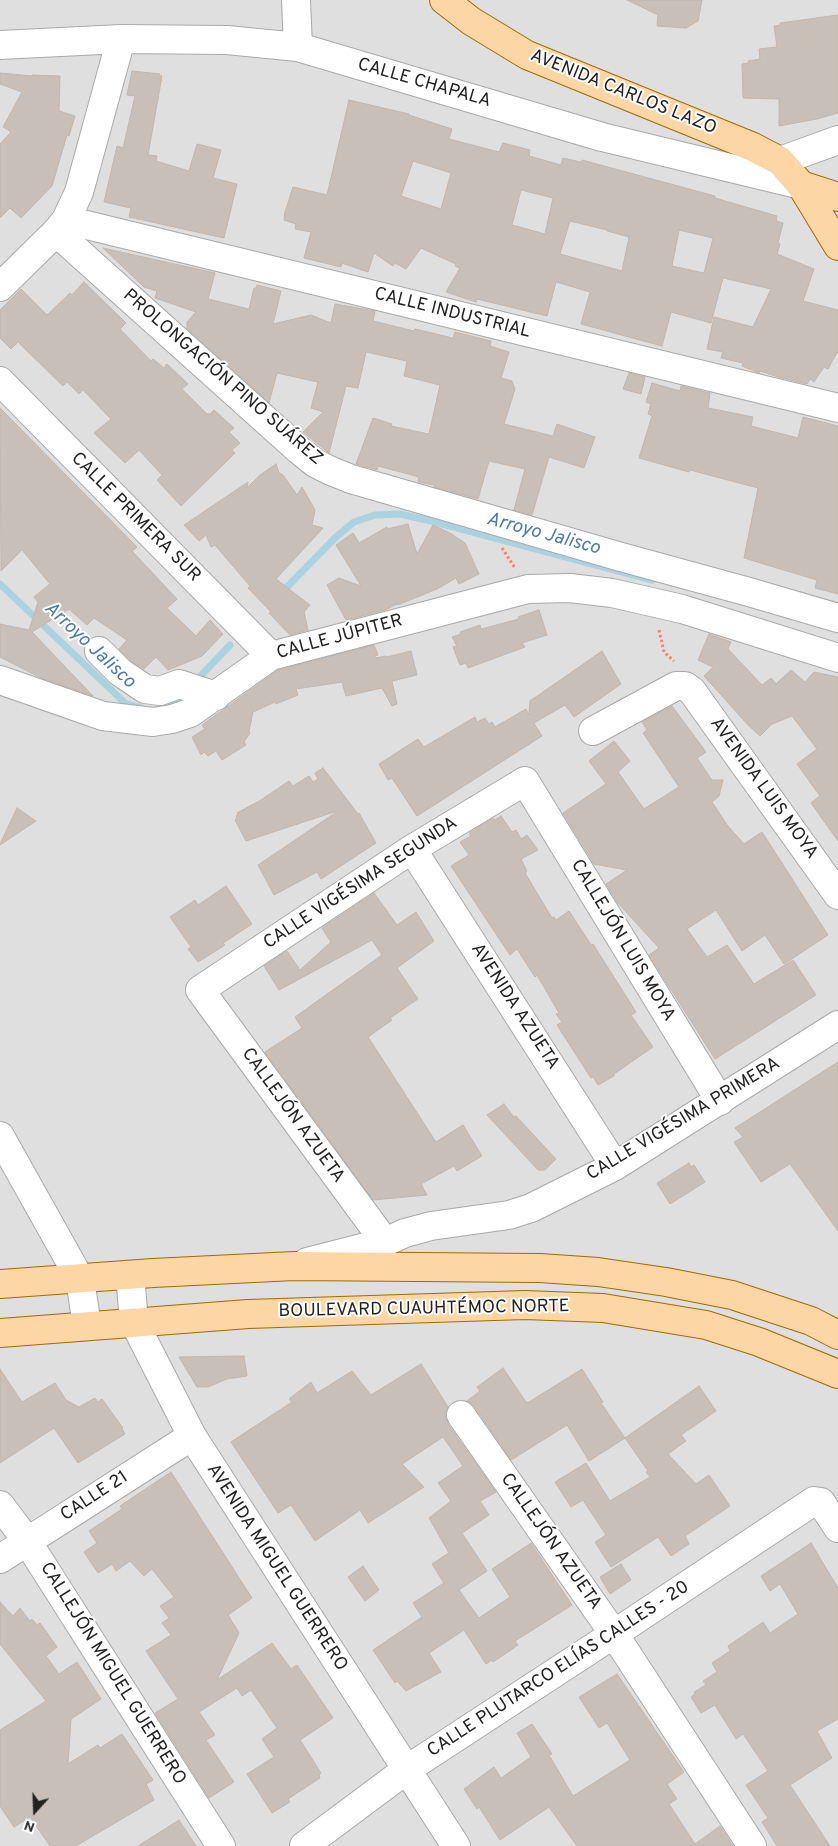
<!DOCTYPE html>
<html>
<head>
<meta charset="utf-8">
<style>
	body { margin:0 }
	#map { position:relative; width:838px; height:1846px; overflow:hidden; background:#f2efe9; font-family:Overpass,sans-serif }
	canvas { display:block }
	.north { position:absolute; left:10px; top:1786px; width:50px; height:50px; -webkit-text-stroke:4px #fff; paint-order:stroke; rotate:200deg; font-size:14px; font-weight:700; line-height:20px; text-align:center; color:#222 }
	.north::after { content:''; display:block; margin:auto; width:18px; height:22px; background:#222; clip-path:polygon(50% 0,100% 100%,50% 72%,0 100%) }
</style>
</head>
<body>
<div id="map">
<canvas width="838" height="1846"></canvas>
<div class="north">N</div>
</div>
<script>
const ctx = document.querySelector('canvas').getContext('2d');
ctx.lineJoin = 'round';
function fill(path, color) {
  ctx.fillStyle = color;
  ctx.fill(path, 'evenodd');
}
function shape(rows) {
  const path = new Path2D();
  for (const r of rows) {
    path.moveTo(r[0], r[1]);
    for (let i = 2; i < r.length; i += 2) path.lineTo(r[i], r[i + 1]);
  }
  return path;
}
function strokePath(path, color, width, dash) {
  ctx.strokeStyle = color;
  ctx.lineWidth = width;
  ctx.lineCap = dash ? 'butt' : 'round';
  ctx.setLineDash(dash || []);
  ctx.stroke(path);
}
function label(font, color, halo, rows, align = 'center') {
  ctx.font = font + ' Overpass,sans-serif';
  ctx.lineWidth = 4;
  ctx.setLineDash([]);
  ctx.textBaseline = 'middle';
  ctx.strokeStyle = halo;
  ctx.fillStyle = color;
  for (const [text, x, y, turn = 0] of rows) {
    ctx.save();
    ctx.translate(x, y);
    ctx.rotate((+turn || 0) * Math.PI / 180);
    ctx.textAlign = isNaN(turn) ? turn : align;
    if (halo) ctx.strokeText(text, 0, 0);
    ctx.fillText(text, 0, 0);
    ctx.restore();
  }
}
fill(shape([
	[0,0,838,0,838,1846,0,1846]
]), '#e0dfdf');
strokePath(shape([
	[0,584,125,703,141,708],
	[281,593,336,537,354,522,375,515,400,514,431,521,652,580],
	[195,682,230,645],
	[159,708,167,706,177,699,184,693]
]), '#aad3df', 7);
const building = shape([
	[627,0,702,0,698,21,686,28,657,26,658,15,627,0],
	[838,15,838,113,817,119,779,126,779,99,743,98,742,64,749,63,748,61,760,59,759,49,777,47,774,26,780,25,780,23,838,15],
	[132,71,160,74,159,76,162,76,148,155,157,156,156,161,189,171,197,144,221,150,213,178,237,184,224,238,129,217,131,208,104,202,117,146,123,148,135,96,127,95,132,71],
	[0,73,32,76,32,75,60,76,59,111,75,116,69,136,67,135,52,186,21,218,10,208,0,218,0,144,11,132,3,127,22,92,0,84,0,73],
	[349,100,409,114,409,115,452,129,449,139,499,152,503,143,530,150,529,156,561,165,563,158,581,162,582,160,715,196,715,198,777,216,776,221,783,223,778,243,780,244,777,254,814,269,803,301,838,310,838,351,828,369,824,367,814,382,810,379,807,384,778,377,760,371,759,373,742,366,743,363,721,358,723,352,707,349,714,317,753,327,771,289,723,278,711,323,671,312,662,346,581,324,590,292,556,282,547,316,477,299,476,302,446,292,460,268,455,266,456,264,421,248,406,269,395,263,393,266,374,253,368,272,342,263,341,267,304,258,311,232,295,229,296,224,284,220,285,212,293,187,327,195,349,100],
	[413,161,451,173,441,209,401,196,413,161],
	[521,190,553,198,545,234,512,225,521,190],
	[570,221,607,230,607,231,629,237,622,271,560,254,570,221],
	[679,230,713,238,704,273,672,266,679,230],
	[103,248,215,273,208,299,249,309,254,288,256,288,257,285,281,291,273,324,311,315,331,323,335,304,375,311,373,321,414,331,415,329,453,338,455,332,491,341,490,346,509,352,501,378,512,381,515,389,504,424,553,436,557,424,595,437,584,468,549,457,532,515,514,510,525,469,489,461,478,499,434,487,434,485,418,482,419,477,378,466,377,470,356,464,373,418,392,424,391,426,429,434,440,385,404,376,407,361,366,352,358,388,346,386,329,453,303,432,323,412,311,408,318,382,277,373,269,403,187,329,187,322,196,312,155,298,157,291,144,287,103,248],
	[84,282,126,323,120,329,151,361,153,359,164,368,167,364,188,384,182,389,207,414,210,414,214,410,234,428,229,432,240,443,232,450,235,453,181,506,157,480,162,475,139,450,125,463,94,433,111,419,83,390,79,394,67,382,63,386,18,342,11,349,0,338,0,310,21,289,47,315,70,293,72,295,84,282],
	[629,373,645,377,641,394,623,389,629,373],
	[652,383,680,391,681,386,710,393,708,408,753,417,751,426,798,438,803,417,838,426,838,594,815,588,817,580,744,558,758,488,690,470,689,472,639,458,652,416,648,414,651,404,646,402,652,383],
	[0,408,137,547,132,551,177,599,167,608,196,636,210,620,223,634,202,656,168,670,156,657,144,669,130,660,119,649,127,640,94,618,87,625,69,609,32,632,93,696,43,679,0,657,0,624,29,630,38,602,34,597,50,584,22,550,1,571,0,408],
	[276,464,279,473,283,475,297,495,302,487,315,510,312,525,323,528,276,579,310,605,304,612,308,630,290,635,269,613,271,612,248,588,250,586,215,545,211,547,206,535,199,541,184,525,248,482,247,488,260,475,276,464],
	[408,524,417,554,433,525,450,533,465,543,479,574,459,584,456,578,437,589,398,605,397,604,385,610,346,620,327,585,339,578,361,586,336,545,353,533,359,543,387,527,387,529,408,524],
	[539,610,547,635,522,643,525,647,468,668,466,663,460,665,453,647,457,646,452,637,461,634,460,632,480,625,481,629,519,619,518,617,539,610],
	[709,634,731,642,728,649,762,685,771,678,776,684,791,670,805,682,814,672,838,677,838,841,811,803,820,796,797,764,817,749,792,716,772,724,760,736,748,725,704,676,713,667,698,660,709,634],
	[374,645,378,655,375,656,375,658,386,656,387,657,411,651,417,675,392,681,397,704,392,706,382,688,346,696,342,682,296,689,298,695,276,704,275,702,253,712,249,731,250,733,244,742,246,745,222,760,216,751,208,756,204,752,201,755,192,737,205,729,202,725,278,670,374,645],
	[602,651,621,684,574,717,565,705,534,723,542,736,417,816,392,778,388,780,379,764,418,739,424,747,475,717,477,722,485,718,489,724,492,722,495,727,526,709,529,715,530,701,602,651],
	[672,706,706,752,697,758,712,780,723,780,719,796,712,802,727,825,744,844,762,832,828,935,784,964,765,935,742,951,716,910,687,929,707,957,727,945,754,984,793,960,816,995,715,1059,649,955,659,948,617,902,606,884,627,870,594,864,563,813,606,784,589,761,614,741,630,761,618,772,644,809,679,787,643,733,647,730,642,722,672,706],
	[323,768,358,814,359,813,376,843,321,879,317,872,274,895,258,865,335,813,334,812,246,841,235,820,237,819,236,816,238,815,237,813,261,800,289,781,293,786,309,776,313,782,318,779,315,773,323,768],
	[17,808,36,821,0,845,0,844,17,808],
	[501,816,512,832,516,830,521,839,527,835,538,850,521,859,527,871,525,873,552,918,554,917,556,920,569,911,591,945,593,944,636,1012,631,1015,653,1047,614,1074,614,1076,598,1085,593,1077,591,1078,557,1025,562,1022,556,1014,559,1013,537,975,535,977,517,949,510,955,451,866,469,855,460,842,471,836,469,833,493,818,495,820,501,816],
	[226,886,252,924,223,943,225,945,198,962,188,949,191,947,170,917,195,900,198,905,226,886],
	[374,893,397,925,416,912,434,941,397,968,418,999,390,1018,392,1020,368,1037,436,1142,463,1125,482,1156,457,1171,454,1166,421,1184,427,1195,373,1200,265,1052,302,1028,295,1017,382,955,372,940,279,990,264,966,287,951,300,970,331,942,322,928,374,893],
	[838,1062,838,1231,790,1164,761,1182,734,1142,743,1137,735,1128,838,1062],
	[504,1104,514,1117,516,1116,556,1159,545,1170,538,1170,487,1115,504,1104],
	[689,1163,691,1167,694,1165,705,1182,670,1204,657,1183,689,1163],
	[244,1356,247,1376,227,1379,208,1387,197,1387,179,1357,244,1356],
	[421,1364,448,1407,445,1416,448,1424,496,1492,480,1501,489,1515,462,1533,487,1571,459,1590,479,1618,510,1597,492,1569,531,1543,572,1605,515,1641,518,1645,493,1662,492,1660,486,1664,464,1630,429,1653,441,1672,406,1691,397,1681,395,1683,373,1650,422,1617,413,1603,444,1583,432,1564,449,1553,429,1518,451,1501,438,1483,463,1466,443,1437,402,1464,424,1487,368,1523,360,1510,315,1541,291,1505,278,1513,231,1442,292,1402,289,1399,311,1382,317,1393,352,1371,371,1395,421,1364],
	[503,1368,526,1402,529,1402,582,1369,603,1402,601,1403,625,1438,589,1461,567,1425,511,1460,474,1406,467,1401,480,1391,477,1387,503,1368],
	[0,1369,22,1402,55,1383,66,1400,79,1407,95,1398,98,1402,102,1399,123,1428,122,1429,125,1434,78,1463,54,1428,0,1463,0,1369],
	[699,1386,716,1411,681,1435,686,1441,668,1454,696,1484,709,1475,730,1506,685,1536,689,1544,671,1556,658,1537,611,1567,595,1542,606,1535,583,1500,571,1507,555,1482,586,1463,610,1501,650,1477,646,1472,648,1471,625,1438,699,1386],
	[171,1472,252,1598,228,1615,239,1633,217,1680,272,1643,291,1669,297,1665,333,1718,300,1740,321,1773,319,1775,320,1778,288,1799,290,1802,272,1813,247,1774,274,1757,262,1739,277,1728,251,1690,242,1696,237,1688,199,1712,215,1735,206,1740,234,1782,209,1798,155,1713,178,1699,146,1651,171,1635,162,1623,169,1618,160,1606,174,1597,152,1569,144,1576,130,1561,116,1571,112,1564,98,1573,84,1552,97,1543,89,1531,122,1509,120,1506,171,1472],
	[811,1543,838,1588,838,1719,817,1731,832,1758,790,1785,830,1846,777,1846,762,1822,768,1818,746,1785,768,1771,743,1734,736,1739,715,1705,701,1713,691,1697,695,1694,694,1692,706,1685,703,1681,717,1672,712,1663,730,1651,728,1646,763,1622,770,1633,798,1614,780,1584,770,1591,761,1576,811,1543],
	[621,1564,631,1580,610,1594,600,1577,621,1564],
	[363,1566,379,1590,365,1601,348,1577,363,1566],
	[0,1602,13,1616,20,1608,30,1621,32,1619,37,1625,40,1623,57,1647,46,1656,59,1674,77,1662,101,1699,71,1719,68,1764,98,1745,100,1748,122,1734,153,1780,146,1784,154,1800,76,1846,50,1846,30,1817,14,1827,0,1806,0,1730,46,1701,0,1644,0,1602],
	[617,1674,684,1772,667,1784,677,1799,669,1804,695,1844,720,1826,733,1846,577,1846,549,1807,500,1840,479,1807,477,1809,464,1789,494,1767,501,1778,531,1757,517,1733,532,1724,552,1754,549,1755,573,1796,630,1760,607,1723,599,1728,579,1697,617,1674],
	[179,1820,196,1846,138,1846,179,1820]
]);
fill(building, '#c7bfb8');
strokePath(building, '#c4b6ab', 1);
const minor = shape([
	[296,0,298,47],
	[0,45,121,39,227,40,298,47,602,137,801,185],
	[780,161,838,140],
	[66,220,838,408],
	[56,232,299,450,315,463,331,471,351,479,621,557,749,592,838,618],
	[0,287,56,232,66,220,79,192,121,39],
	[0,381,271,656],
	[99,651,120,672,145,689,160,691,179,684,216,696],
	[0,680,103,716,153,722,172,719,190,713,271,656,528,589,570,588,612,593,682,609,838,658],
	[593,731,676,686,685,686,692,691,838,895],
	[412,849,615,1166],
	[0,1136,80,1279,87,1326],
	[385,1242,200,990,412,849,525,781,720,1101],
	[307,1262,385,1242,405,1233,431,1226,509,1215,531,1208,615,1166,838,1025],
	[130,1275,134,1322,192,1436,456,1846],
	[461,1415,614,1634,752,1846],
	[0,1505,27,1541,221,1846],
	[0,1559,192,1436],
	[304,1846,406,1770,614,1634,814,1501,821,1502,838,1528]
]);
const major = shape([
	[444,0,471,21,527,55,753,147,780,161,801,185,838,246],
	[801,185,838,197],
	[0,1284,153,1273,294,1266,540,1268,598,1272,666,1282,732,1295,811,1321,838,1335],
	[0,1333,248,1314,525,1305,603,1308,706,1325,759,1342,838,1374]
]);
strokePath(minor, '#a9a9a9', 30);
strokePath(major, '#a06b00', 30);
strokePath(shape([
	[502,548,515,568],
	[659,630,664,652,674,661]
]), '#fa8072', 3, [2.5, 2.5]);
strokePath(minor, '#fff', 28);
strokePath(major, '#fcd6a4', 28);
label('18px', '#222', '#fff', [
	["CALLE CHAPALA",424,84,16],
	["AVENIDA CARLOS LAZO",623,93,22],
	["CALLE INDUSTRIAL",452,314,14],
	["PROLONGACIÓN PINO SUÁREZ",222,378,41],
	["CALLE PRIMERA SUR",135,518,45],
	["CALLE JÚPITER",340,638,-15],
	["AVENIDA LUIS MOYA",763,789,54],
	["CALLE VIGÉSIMA SEGUNDA",361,884,-33],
	["CALLEJÓN LUIS MOYA",622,941,59],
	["AVENIDA AZUETA",514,1007,57],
	["CALLEJÓN AZUETA",292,1116,54],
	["CALLE VIGÉSIMA PRIMERA",684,1120,-31],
	["BOULEVARD CUAUHTÉMOC NORTE",424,1310,-1],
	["CALLE 21",95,1497,-33],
	["CALLEJÓN AZUETA",550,1542,55],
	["AVENIDA MIGUEL GUERRERO",276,1568,57],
	["CALLE PLUTARCO ELÍAS CALLES - 20",559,1670,-33],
	["CALLEJÓN MIGUEL GUERRERO",112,1674,58]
]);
label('italic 19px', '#4a7aab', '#fff', [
	["Arroyo Jalisco",543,535,15],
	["Arroyo Jalisco",89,646,43]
]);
</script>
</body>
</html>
